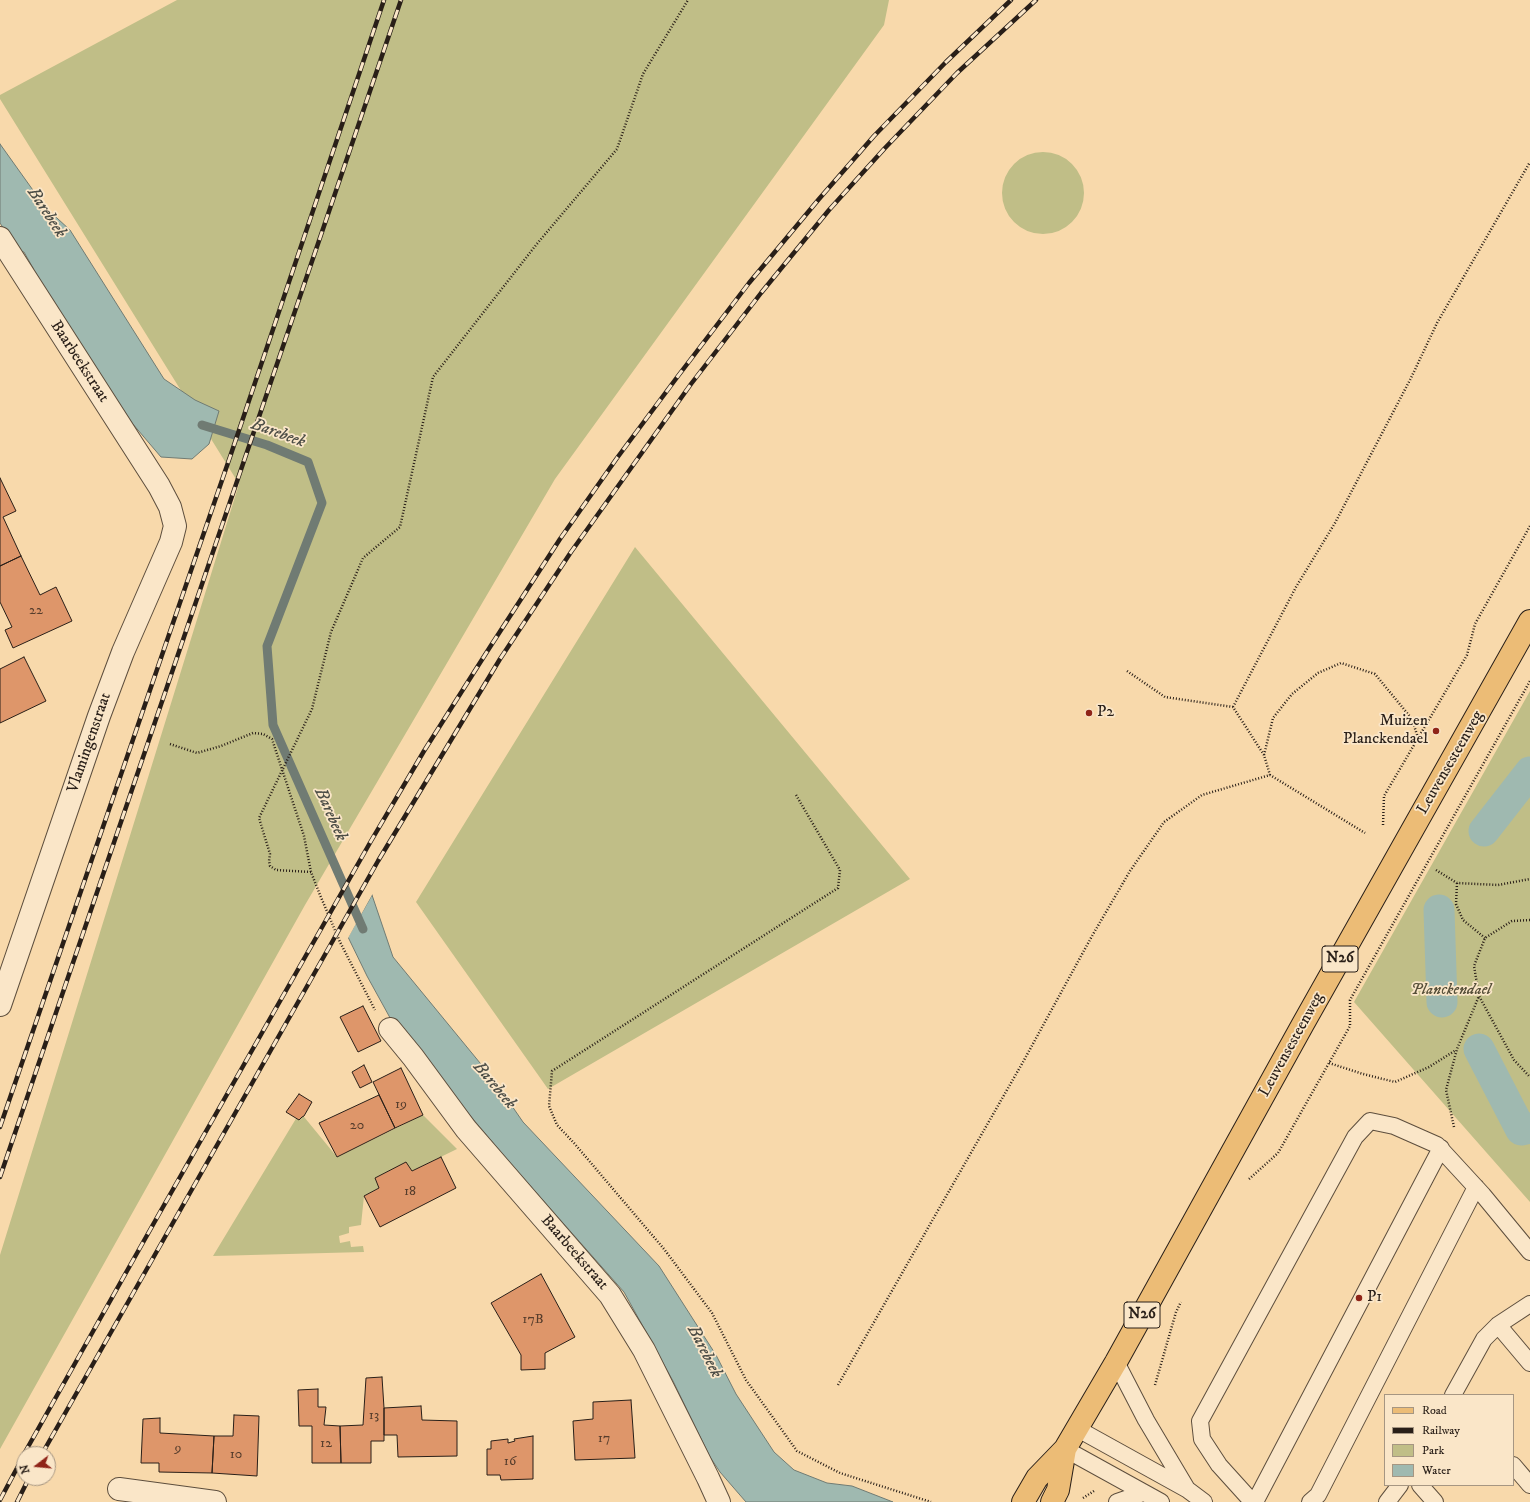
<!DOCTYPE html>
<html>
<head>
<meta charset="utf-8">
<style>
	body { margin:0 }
	#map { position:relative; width:1530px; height:1502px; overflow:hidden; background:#f8d9ab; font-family:"IM FELL DW Pica",serif }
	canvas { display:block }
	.legend { position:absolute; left:1384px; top:1394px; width:130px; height:92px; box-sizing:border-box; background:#fae6c8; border:1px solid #a69682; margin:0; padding:5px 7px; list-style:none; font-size:12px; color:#291f18 }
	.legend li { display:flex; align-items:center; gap:8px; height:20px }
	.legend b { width:20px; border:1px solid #a69682 }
	.north { position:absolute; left:16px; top:1446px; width:40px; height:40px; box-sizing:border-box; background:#fae6c8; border:1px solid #a69682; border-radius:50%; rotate:254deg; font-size:11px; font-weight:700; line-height:16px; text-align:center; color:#291f18 }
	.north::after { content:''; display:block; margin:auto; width:14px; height:18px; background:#8f2418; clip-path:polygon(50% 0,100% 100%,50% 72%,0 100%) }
</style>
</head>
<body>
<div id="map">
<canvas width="1530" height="1502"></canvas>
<ul class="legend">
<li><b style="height:5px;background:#ecbc76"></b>Road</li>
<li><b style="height:5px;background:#291f18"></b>Railway</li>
<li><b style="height:11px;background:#c0be87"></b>Park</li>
<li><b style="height:11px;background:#9fb9b0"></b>Water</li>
</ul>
<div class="north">N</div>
</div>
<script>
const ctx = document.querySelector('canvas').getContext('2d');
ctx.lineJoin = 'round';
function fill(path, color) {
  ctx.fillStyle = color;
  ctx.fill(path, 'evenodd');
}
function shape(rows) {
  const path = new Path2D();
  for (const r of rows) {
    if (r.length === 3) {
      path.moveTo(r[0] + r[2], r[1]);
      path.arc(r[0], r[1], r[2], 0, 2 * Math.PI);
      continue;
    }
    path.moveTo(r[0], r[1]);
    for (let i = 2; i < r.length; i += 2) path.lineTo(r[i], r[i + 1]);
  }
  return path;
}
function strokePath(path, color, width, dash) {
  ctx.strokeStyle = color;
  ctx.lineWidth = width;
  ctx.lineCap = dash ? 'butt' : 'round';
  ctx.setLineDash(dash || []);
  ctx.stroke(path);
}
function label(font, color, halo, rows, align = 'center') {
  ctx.font = font + ' "IM FELL DW Pica",serif';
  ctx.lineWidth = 3.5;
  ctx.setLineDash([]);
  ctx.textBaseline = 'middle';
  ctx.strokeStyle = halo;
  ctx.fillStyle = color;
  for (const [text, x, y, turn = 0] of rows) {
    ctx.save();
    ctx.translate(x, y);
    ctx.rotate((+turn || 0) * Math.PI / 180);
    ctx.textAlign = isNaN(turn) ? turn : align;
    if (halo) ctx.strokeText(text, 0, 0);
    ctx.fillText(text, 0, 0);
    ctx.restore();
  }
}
fill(shape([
	[177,0,889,0,884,25,555,479,305,905,0,1449,0,1255,239,484,0,99,0,95],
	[1043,193,41],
	[635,547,910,879,548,1089,416,902],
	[1530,691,1530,1202,1354,1002],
	[300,1112,337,1157,423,1115,457,1149,412,1171,406,1162,375,1178,379,1188,364,1196,361,1225,349,1227,349,1233,339,1236,340,1243,350,1241,351,1247,363,1246,364,1252,213,1256]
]), '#c0be87');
const water = shape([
	[0,144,45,207,70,230,164,379,195,400,219,411,209,444,192,459,161,457,132,423,33,272,33,268,24,252,18,251,0,223,0,144],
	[372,895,393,957,494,1080,523,1122,659,1266,716,1355,736,1394,774,1452,794,1470,827,1483,852,1486,893,1502,746,1502,720,1472,710,1457,673,1381,624,1292,510,1163,394,1025,367,976,348,937,372,895]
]);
fill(water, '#9fb9b0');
strokePath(water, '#707b73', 1);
fill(shape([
	[371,893,373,893,347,940,346,936]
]), '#f8d9ab');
strokePath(shape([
	[202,425,267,445,308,462,322,503,267,646,273,725,363,929]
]), '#707b73', 9);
strokePath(shape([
	[1484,831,1530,772],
	[1439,910,1442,1002],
	[1479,1049,1521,1130,1530,1128]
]), '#9fb9b0', 31);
const building = shape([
	[0,478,16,511,3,517,21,556,0,566,0,478],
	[21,556,40,595,56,587,72,621,13,648,5,630,12,627,0,602,0,566,21,556],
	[24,657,46,701,0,723,0,669,24,657],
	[363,1006,381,1041,358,1052,340,1017,363,1006],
	[364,1065,372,1082,360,1088,352,1072,364,1065],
	[401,1068,423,1115,395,1128,373,1082,401,1068],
	[299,1094,312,1102,304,1116,302,1117,299,1120,286,1112,299,1094],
	[379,1095,395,1128,337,1157,319,1123,379,1095],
	[441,1157,456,1188,380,1227,364,1196,379,1188,375,1178,406,1162,412,1171,441,1157],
	[541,1274,575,1337,545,1353,545,1369,521,1370,521,1355,491,1303,541,1274],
	[382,1377,384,1408,384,1441,371,1441,371,1463,341,1463,340,1426,363,1425,366,1378,382,1377],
	[318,1389,318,1407,326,1407,324,1425,340,1426,341,1463,312,1463,312,1426,299,1426,298,1390,318,1389],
	[631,1400,635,1458,575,1460,573,1421,593,1419,593,1402,631,1400],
	[421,1406,422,1420,457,1421,457,1456,398,1457,397,1435,384,1435,384,1408,421,1406],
	[234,1415,259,1416,257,1476,212,1473,214,1436,233,1436,234,1415],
	[160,1418,160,1433,214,1436,212,1473,159,1472,159,1463,141,1463,143,1419,160,1418],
	[533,1436,533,1479,501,1480,500,1475,487,1475,487,1449,491,1449,491,1441,508,1439,508,1443,515,1441,514,1439,533,1436]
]);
fill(building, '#de966a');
strokePath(building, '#291f18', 1);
const lane = shape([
	[1498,1325,1530,1363],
	[1116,1362,1146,1420,1187,1489],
	[1453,1395,1484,1339,1498,1325,1530,1304],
	[1076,1428,1188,1490,1204,1502],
	[1065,1449,1161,1502],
	[1513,1465,1530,1485],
	[1420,1485,1435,1502],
	[1117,1502,1143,1493],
	[1255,1502,1247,1496,1219,1465,1202,1439,1200,1421,1355,1137,1370,1121,1394,1126,1437,1145,1483,1195,1530,1252],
	[1255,1502,1441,1148],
	[1310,1502,1318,1495,1476,1187],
	[1387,1502,1400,1485]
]);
const street = shape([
	[0,238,159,486,170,507,175,526,171,542,123,652,99,716,0,1005],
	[390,1029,413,1057,466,1129,610,1295,644,1350,708,1478,719,1502],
	[119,1489,215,1502]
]);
const primary = shape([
	[1023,1502,1037,1478,1065,1449,1116,1362,1303,1024,1530,621],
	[1052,1502,1058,1490,1065,1449]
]);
strokePath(lane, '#5d4e3d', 18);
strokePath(street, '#5d4e3d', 24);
strokePath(primary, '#291f18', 24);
strokePath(shape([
	[1127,671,1165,697,1233,707,1264,755,1270,775],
	[1233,707,1296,587,1335,523,1411,378,1437,323,1530,162],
	[170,744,197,753,221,746,253,733,263,734,272,739,304,836,311,872,320,895,340,942,375,1010],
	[1264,755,1273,718,1292,694,1318,673,1341,663,1375,674,1412,719,1418,738],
	[796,795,840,870,838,888,552,1071,549,1106,557,1125,574,1143,664,1249,712,1313,746,1380,797,1451,840,1473,931,1502],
	[1383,825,1384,796,1467,655,1475,624,1530,526],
	[1436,870,1457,883,1498,885,1530,879],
	[311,872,276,870,270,866,269,861,270,854,259,818,312,709,331,632,363,558,400,527,433,377,536,245,617,149,643,74,688,0],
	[1457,883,1456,904,1463,920,1485,938],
	[1530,920,1512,921,1485,938,1474,966,1479,996,1514,1060,1530,1077],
	[1329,1063,1363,1074,1395,1082,1429,1067,1456,1050],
	[1454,1127,1446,1090,1457,1049,1479,996],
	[1249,1179,1278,1153,1329,1063,1350,1026,1350,1000,1530,681],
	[838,1385,1023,1062,1092,936,1130,871,1164,822,1202,795,1270,775,1365,833],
	[1155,1385,1176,1312,1181,1302],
	[1083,1498,1094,1491]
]), '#291f18', 2.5, [1, 2]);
strokePath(lane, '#fae6c8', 16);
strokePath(street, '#fae6c8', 22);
strokePath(primary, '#ecbc76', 22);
const rail = shape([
	[0,1127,231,454,384,0],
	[0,1177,401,0],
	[24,1454,159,1214,371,841,424,751,490,647,560,539,617,458,678,376,749,283,819,199,874,136,946,62,1011,0],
	[42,1454,378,861,500,659,571,552,691,384,761,293,829,210,885,148,957,73,1036,0],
	[0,1500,24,1455],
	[17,1502,29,1478]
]);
strokePath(rail, '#291f18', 4.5);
strokePath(rail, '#fae6c8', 3, [9]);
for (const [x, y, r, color] of [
	[1089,713,4,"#8f2418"],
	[1436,731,4,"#8f2418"],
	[1359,1298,4,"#8f2418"]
]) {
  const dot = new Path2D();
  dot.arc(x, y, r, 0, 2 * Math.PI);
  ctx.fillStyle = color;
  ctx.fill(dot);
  strokePath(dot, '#fae6c8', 1.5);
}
label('14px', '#563d2c', null, [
	["22",36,611],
	["19",401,1105],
	["20",357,1126],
	["18",410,1192],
	["17B",533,1320],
	["13",374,1416],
	["17",604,1439],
	["12",326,1444],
	["9",178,1449],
	["10",236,1455],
	["16",510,1462]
]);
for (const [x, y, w] of [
	[1340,959,36],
	[1142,1315,36]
]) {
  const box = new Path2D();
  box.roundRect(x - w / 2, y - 13, w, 26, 3);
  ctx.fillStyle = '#fae6c8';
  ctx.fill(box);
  strokePath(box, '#291f18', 1);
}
label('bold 15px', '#291f18', null, [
	["N26",1340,959],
	["N26",1142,1315]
]);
label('16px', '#291f18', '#fae6c8', [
	["Baarbeekstraat",79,362,57],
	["Vlamingenstraat",90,743,-71],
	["Leuvensesteenweg",1451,763,-60],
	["Leuvensesteenweg",1292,1045,-61],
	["Baarbeekstraat",574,1253,49]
]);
label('16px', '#291f18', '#fae6c8', [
	["P2",1097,713],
	["Muizen",1428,722,"right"],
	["Planckendael",1428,740,"right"],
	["P1",1367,1298]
], 'left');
label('italic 16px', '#564f39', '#fae6c8', [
	["Planckendael",1451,991]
]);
label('italic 17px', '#4c4d46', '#fae6c8', [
	["Barebeek",46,213,57],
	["Barebeek",278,434,20],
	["Barebeek",330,815,66],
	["Barebeek",494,1086,50],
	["Barebeek",704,1352,63]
]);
</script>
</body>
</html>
